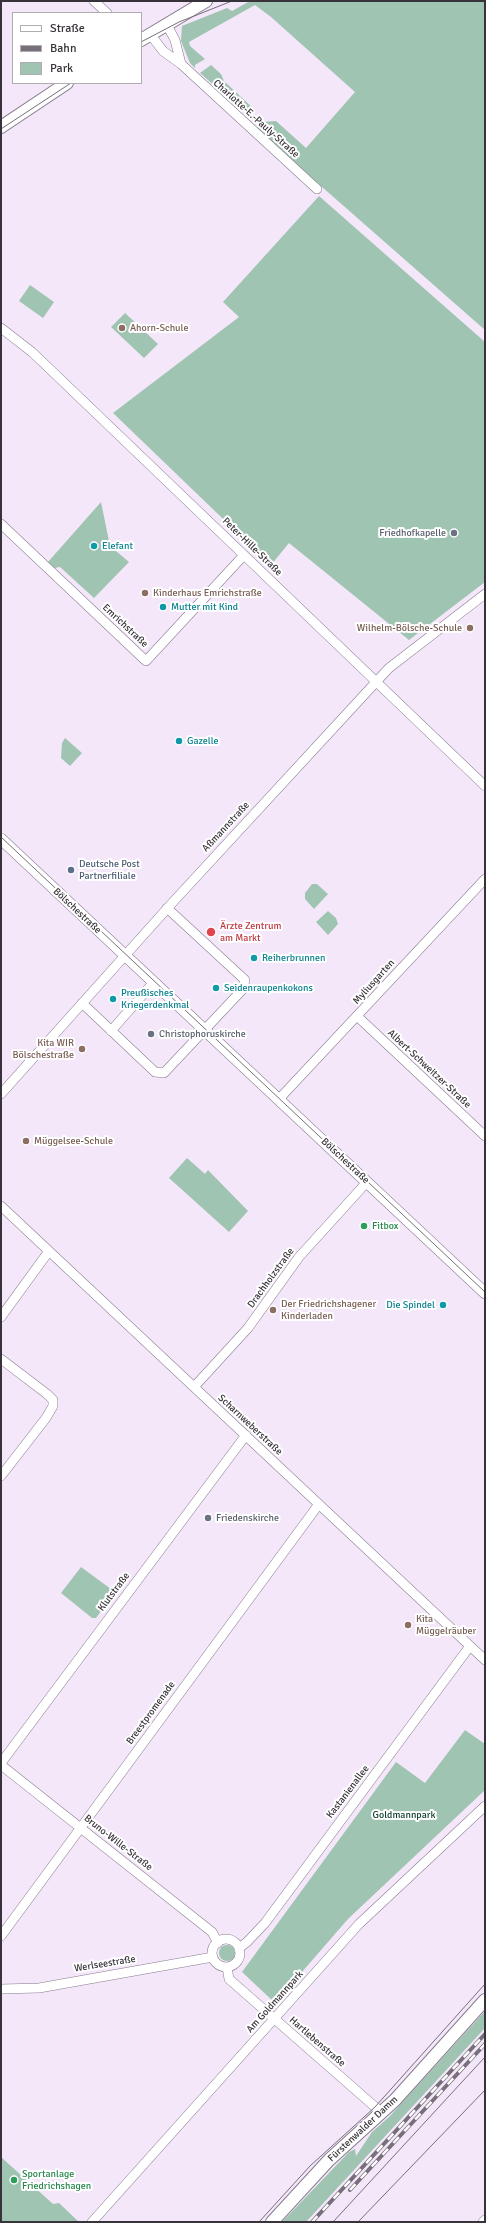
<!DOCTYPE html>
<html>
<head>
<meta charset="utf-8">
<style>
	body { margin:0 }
	#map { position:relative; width:486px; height:2223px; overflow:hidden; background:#f4e7fa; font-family:Signika,sans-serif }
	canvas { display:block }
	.frame { position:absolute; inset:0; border:2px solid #38333a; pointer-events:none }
	.legend { position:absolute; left:12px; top:12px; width:130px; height:72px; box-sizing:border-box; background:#fff; border:1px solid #afadb0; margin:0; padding:5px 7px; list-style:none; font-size:12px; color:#38333a }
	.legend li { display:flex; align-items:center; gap:8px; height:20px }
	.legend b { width:20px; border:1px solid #afadb0 }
</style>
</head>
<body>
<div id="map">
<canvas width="486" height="2223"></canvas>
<div class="frame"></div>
<ul class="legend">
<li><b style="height:5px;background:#fff"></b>Straße</li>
<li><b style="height:5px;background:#776f7a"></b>Bahn</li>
<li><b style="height:11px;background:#a0c4b2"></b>Park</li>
</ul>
</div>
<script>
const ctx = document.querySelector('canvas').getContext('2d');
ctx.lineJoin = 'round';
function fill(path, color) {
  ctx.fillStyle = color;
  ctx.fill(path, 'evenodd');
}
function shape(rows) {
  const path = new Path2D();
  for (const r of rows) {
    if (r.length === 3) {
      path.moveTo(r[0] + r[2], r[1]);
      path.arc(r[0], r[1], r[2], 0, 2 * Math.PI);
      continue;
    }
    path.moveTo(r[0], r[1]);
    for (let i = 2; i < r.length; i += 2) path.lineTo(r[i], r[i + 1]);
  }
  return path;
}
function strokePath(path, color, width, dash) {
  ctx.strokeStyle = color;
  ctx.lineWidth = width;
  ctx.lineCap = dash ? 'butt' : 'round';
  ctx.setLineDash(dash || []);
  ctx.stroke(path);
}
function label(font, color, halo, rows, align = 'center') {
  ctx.font = font + ' Signika,sans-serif';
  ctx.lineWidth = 4;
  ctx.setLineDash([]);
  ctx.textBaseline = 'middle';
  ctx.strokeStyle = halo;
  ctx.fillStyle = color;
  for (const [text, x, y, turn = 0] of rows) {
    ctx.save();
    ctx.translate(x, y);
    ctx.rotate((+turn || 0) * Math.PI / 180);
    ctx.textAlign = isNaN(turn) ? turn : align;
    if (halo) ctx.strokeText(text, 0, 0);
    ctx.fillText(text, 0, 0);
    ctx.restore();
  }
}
fill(shape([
	[250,1,485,1,485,330,256,129,261,122,276,121,306,148,355,92,271,17,255,5,189,42,190,46,205,59,195,65,195,68,190,63,181,41,182,26,227,8,232,11],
	[211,65,221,74,224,81,256,111,248,113,243,111,200,73],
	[319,196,485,342,485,582,409,640,289,543,271,565,113,413,239,317,223,302],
	[30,285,54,302,43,318,19,301],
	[125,313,158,344,144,358,111,327],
	[101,502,110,546,129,562,94,598,60,567,54,568,48,562],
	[65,738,82,753,70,766,61,758,62,743],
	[312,884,317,884,328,894,314,909,305,899,305,893],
	[328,911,336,918,338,924,328,935,316,922],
	[187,1158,205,1174,208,1170,248,1211,229,1232,169,1178],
	[81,1567,115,1592,96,1618,92,1618,61,1593],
	[465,1730,485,1744,485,1790,348,1919,275,2003,242,1972,396,1762,425,1783],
	[227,1953,8],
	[485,2011,485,2028,306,2222,282,2222,349,2152,355,2149,356,2156,372,2132,389,2117],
	[1,2157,53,2204,59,2203,79,2222,1,2222]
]), '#a0c4b2');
const minor = shape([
	[94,1,107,13],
	[167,25,175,40,181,64],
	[150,34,163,51,181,64,317,189],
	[1,328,32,352,485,786],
	[1,524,146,661,244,555],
	[82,1003,155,1072,164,1073,243,989,245,980,167,908],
	[358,1017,485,1136],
	[111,1031,154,982],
	[1,1094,173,902,376,682,389,668,485,594],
	[279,1099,485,879],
	[1,1206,485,1660],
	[1,1317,49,1251],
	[1,1359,47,1394,53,1400,53,1406,46,1418,1,1476],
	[194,1387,248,1328,299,1257,367,1182],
	[1,1763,246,1435],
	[1,1765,212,1932,218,1943],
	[1,1936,319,1504],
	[226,1953,14],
	[239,1948,247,1942,265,1923,470,1646],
	[227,1967,229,1979,382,2113],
	[1,1989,39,1988,213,1957],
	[92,2222,359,1924,485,1806],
	[483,2222,485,2220]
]);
const tertiary = shape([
	[1,839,485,1293]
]);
const secondary = shape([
	[141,40,206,1],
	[1,127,67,83],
	[272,2222,329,2160,395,2100,485,2000]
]);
strokePath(minor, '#877c8d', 10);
strokePath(tertiary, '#877c8d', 12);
strokePath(secondary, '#877c8d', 14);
strokePath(minor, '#fff', 9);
strokePath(tertiary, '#fff', 11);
strokePath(secondary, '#fff', 12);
strokePath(shape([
	[141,42,179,22,232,1],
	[1,129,71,83],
	[1,837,485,1292],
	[259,2222,310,2166,375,2107,485,1984],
	[333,2222,485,2057],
	[358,2222,485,2090]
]), '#776f7a', 1);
const rail = shape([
	[350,2190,485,2044],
	[312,2222,485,2034]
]);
strokePath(rail, '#776f7a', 4);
strokePath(rail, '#fff', 2.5, [8]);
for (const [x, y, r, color] of [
	[122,328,4,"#8d6e63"],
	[454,533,4,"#6b7280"],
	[94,546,4,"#0f9aa8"],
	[145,593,4,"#8d6e63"],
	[163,607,4,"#0f9aa8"],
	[470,628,4,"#8d6e63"],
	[179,741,4,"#0f9aa8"],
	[71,870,4,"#5c6f8a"],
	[211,932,5,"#e0444e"],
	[254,958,4,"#0f9aa8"],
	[216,988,4,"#0f9aa8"],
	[113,999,4,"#0f9aa8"],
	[151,1034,4,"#6b7280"],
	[82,1049,4,"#8d6e63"],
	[26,1141,4,"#8d6e63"],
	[364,1226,4,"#2e9e5b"],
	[443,1305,4,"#0f9aa8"],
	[273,1310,4,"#8d6e63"],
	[208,1518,4,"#6b7280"],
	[408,1625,4,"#8d6e63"],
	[14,2180,4,"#2e9e5b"]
]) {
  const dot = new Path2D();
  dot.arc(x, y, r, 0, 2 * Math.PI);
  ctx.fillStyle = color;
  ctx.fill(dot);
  strokePath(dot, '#fff', 1.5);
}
label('10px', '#38333a', '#fff', [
	["Charlotte-E.-Pauly-Straße",256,119,42],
	["Peter-Hille-Straße",252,547,44],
	["Emrichstraße",125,626,43],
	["Aßmannstraße",226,827,-47],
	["Bölschestraße",77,911,43],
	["Myliusgarten",374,982,-48],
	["Albert-Schweitzer-Straße",429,1069,43],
	["Bölschestraße",345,1161,43],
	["Drachholzstraße",271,1278,-54],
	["Scharnweberstraße",250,1425,43],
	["Klutstraße",114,1592,-53],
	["Breestpromenade",151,1713,-54],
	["Kastanienallee",348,1792,-53],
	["Bruno-Wille-Straße",118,1843,38],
	["Werlseestraße",105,1964,-9],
	["Am Goldmannpark",275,2002,-48],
	["Hartlebenstraße",317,2042,41],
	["Fürstenwalder Damm",363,2129,-43]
]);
label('10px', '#785e54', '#fff', [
	["Ahorn-Schule",130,328],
	["Kinderhaus Emrichstraße",153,593],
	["Wilhelm-Bölsche-Schule",462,628,"right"],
	["Kita WIR",74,1043,"right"],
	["Bölschestraße",74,1055,"right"],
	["Müggelsee-Schule",34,1141],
	["Der Friedrichshagener",281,1304],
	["Kinderladen",281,1316],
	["Kita",416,1619],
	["Müggelräuber",416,1631]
], 'left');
label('10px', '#5b616d', '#fff', [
	["Friedhofkapelle",446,533,"right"],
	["Christophoruskirche",159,1034],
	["Friedenskirche",216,1518]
], 'left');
label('10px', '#0d838f', '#fff', [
	["Elefant",102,546],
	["Mutter mit Kind",171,607],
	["Gazelle",187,741],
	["Reiherbrunnen",262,958],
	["Seidenraupenkokons",224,988],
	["Preußisches",121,993],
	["Kriegerdenkmal",121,1005],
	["Die Spindel",435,1305,"right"]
], 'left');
label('10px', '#4e5e75', '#fff', [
	["Deutsche Post",79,864],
	["Partnerfiliale",79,876]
], 'left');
label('10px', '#be3a42', '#fff', [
	["Ärzte Zentrum",220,926],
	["am Markt",220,938]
], 'left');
label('10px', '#27864d', '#fff', [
	["Fitbox",372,1226],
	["Sportanlage",22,2174],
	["Friedrichshagen",22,2186]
], 'left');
label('10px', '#093e2a', '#fff', [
	["Goldmannpark",404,1815]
]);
</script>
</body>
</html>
